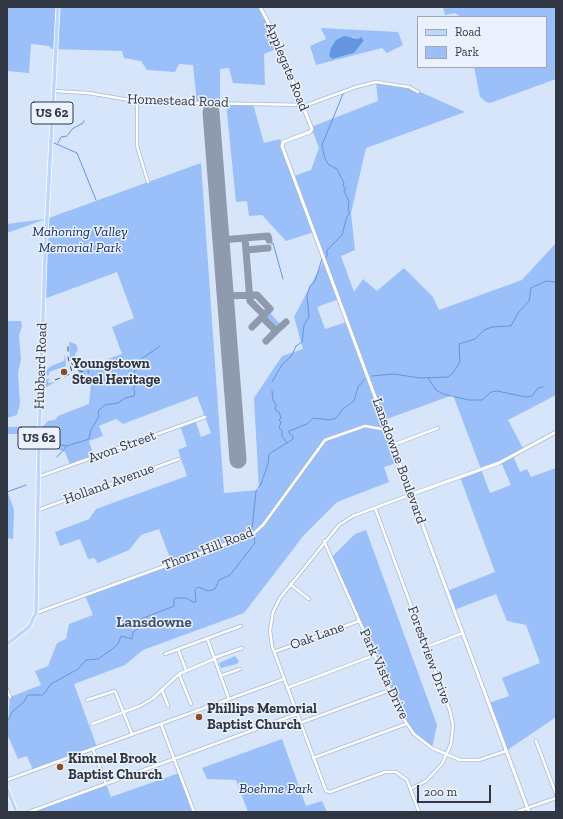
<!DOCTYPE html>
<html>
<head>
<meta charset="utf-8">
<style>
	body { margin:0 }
	#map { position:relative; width:563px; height:819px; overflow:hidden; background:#d7e5fb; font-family:"Zilla Slab",serif }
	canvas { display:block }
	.frame { position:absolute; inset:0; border:8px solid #303742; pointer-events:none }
	.legend { position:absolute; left:417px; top:16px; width:130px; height:52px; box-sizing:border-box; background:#ebf2fd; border:1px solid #a0a7b2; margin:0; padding:5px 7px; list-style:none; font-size:12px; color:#303742 }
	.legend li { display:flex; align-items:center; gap:8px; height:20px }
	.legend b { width:20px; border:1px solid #a0a7b2 }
	.scale { position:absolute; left:417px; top:785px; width:74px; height:18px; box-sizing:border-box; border:2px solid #303742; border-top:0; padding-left:5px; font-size:12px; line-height:14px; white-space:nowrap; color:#303742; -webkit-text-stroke:3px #ebf2fd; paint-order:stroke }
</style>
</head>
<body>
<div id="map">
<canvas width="563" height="819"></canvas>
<div class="frame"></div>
<ul class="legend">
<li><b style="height:5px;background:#bcd6fd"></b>Road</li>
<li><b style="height:11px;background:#9abff9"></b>Park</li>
</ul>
<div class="scale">200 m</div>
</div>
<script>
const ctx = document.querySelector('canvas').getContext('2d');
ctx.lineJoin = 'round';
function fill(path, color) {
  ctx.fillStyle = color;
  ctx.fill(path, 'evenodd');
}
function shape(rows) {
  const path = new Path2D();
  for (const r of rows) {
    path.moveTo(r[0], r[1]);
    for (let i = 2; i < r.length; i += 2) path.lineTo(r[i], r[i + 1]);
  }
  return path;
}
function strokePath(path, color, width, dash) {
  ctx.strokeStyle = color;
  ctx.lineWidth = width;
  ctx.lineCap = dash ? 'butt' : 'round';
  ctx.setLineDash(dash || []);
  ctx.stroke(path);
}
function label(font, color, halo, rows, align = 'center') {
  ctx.font = font + ' "Zilla Slab",serif';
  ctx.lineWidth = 3;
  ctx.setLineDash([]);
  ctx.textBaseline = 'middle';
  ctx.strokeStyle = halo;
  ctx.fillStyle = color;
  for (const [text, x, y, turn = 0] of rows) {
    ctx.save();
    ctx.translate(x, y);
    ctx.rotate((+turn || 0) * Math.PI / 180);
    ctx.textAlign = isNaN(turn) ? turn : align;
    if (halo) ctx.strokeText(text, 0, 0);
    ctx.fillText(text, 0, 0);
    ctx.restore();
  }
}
fill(shape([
	[7,7,260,7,279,48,264,54,265,85,233,83,229,68,220,69,220,103,197,103,193,65,179,64,175,72,147,70,141,61,124,58,122,51,52,49,49,46,31,44,29,73,7,71],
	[443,7,556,7,556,79,490,103,486,102,480,97,474,67,546,67,546,17,461,17,455,13,445,15],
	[321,28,398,32,403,45,387,53,382,48,316,65,310,46,326,39],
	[353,37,358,39,364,38,354,53,332,59,330,58],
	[376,82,409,87,465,112,366,148,351,213,355,250,341,256,354,292,363,279,377,291,404,268,433,297,439,310,522,280,556,243,556,395,508,420,524,450,513,456,520,472,527,469,531,477,556,468,556,717,506,751,489,703,509,696,502,678,540,663,526,625,507,621,496,594,454,610,447,591,495,572,460,477,481,469,453,395,384,420,399,462,384,467,389,482,337,502,304,535,244,613,143,650,125,665,74,684,97,747,33,770,27,756,18,759,9,738,7,738,10,697,41,685,35,671,48,666,57,643,66,639,69,624,93,615,85,595,172,563,159,529,141,535,129,550,98,563,94,558,88,559,80,539,60,546,55,532,89,519,96,509,187,476,178,450,187,446,180,426,195,420,201,437,211,433,197,396,123,424,116,419,99,426,103,436,89,441,94,457,70,465,65,452,39,442,39,434,7,434,7,427,43,426,48,421,55,420,58,416,89,404,91,385,88,375,78,373,80,371,94,367,108,366,109,364,107,363,101,364,108,359,122,354,112,327,134,318,117,272,44,299,46,219,7,233,7,224,46,219,201,163,224,493,259,490,254,398,282,356,303,349,294,317,324,260,314,232,286,241,262,215,249,216,247,201,236,202,226,103,253,104,264,143,280,139,294,176,311,170,319,148,311,127,378,101],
	[339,299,347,322,325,329,317,307],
	[501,462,511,485,490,493,481,469],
	[270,313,280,324,277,328,265,317],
	[7,321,21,321,22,326,19,336,21,359,18,373,20,403,17,415,7,418],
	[69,342,76,344,78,350,75,354,76,361,75,359,70,359],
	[40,352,39,386,38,411,35,408],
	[65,354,66,366,49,372,49,375,43,376,43,373,51,366,64,361],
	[49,378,48,383,55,382,45,388,45,391,42,392,43,380],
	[7,490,14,510,13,539,7,538],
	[366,530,437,725,432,748,418,738,404,720,331,558,355,534],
	[235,656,239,661,237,664,221,668,219,663],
	[282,739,306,806,322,801,327,812,248,812,236,780,207,779,202,768],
	[179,773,194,812,29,812,106,784,111,797]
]), '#9abff9');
fill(shape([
	[344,36,358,39,361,37,364,40,354,53,332,59,329,56,331,48,336,40]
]), '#6395e1');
strokePath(shape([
	[68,135,72,129,83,123,84,121],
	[54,143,77,153,96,200],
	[58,143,61,137,67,136],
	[271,244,273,243,283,279],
	[325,258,327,256,327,250,342,235,347,216,350,213,348,210,349,201,344,191,346,188,343,186,344,183,337,169,329,165,325,159,322,145,343,94],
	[372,376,394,374,420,378,448,377,453,373,460,362,459,344,475,339,484,330,492,327,511,326,518,313,529,301,531,288,546,281,556,282],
	[428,378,436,390,443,394,469,400,482,400,491,392,497,391,526,397,532,396,538,388,543,387],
	[272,382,282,365,292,355,296,346,302,342,304,325,309,317,307,295,310,286,315,281,322,259],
	[272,391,273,400,276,405,275,410,279,412,281,418,279,420,281,422,279,428,282,430,282,436,287,443],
	[43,442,67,446,89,439,91,430,99,416,98,411,105,405,118,403,125,398,134,396,135,391,133,389,136,384,134,364,160,346],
	[57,457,66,447],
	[7,492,26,485],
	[252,529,256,491,261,484,268,464,269,454,293,439,293,436,289,433,289,431,307,424,313,418,330,420,336,418,343,409,354,401,358,387,365,379],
	[7,722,13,711,24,702,28,695,43,695,51,684,78,669,86,660,98,659,111,650,118,644,121,636,132,639,133,632,138,629,141,619,174,606,174,599,176,598,186,598,193,602,196,602,195,590,198,587,208,591,215,589,219,580,230,575,255,543,254,536]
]), '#6395e1', 1);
strokePath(shape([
	[245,238,250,301,264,315,252,327],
	[221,240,268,236,269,240],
	[246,250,268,248],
	[225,296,257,295,270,309,264,315],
	[262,317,276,331,266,341],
	[276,331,286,322]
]), '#8f9aac', 7);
strokePath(shape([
	[211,112,238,460]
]), '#8f9aac', 17);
const minor = shape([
	[54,91,88,93,142,102,307,105,356,87,376,82,409,87,418,92],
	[137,102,137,146,148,182],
	[393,445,438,428],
	[38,477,205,417],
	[412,494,353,516,339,525,280,598,273,612,270,630,272,646,326,791,330,792,385,772,396,772,407,780,419,812],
	[375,508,450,711,453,725,451,744,442,764,426,781,410,789],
	[38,510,179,459],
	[324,541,401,715,414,734,432,748,460,760,479,760,506,751],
	[290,584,309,599],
	[36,613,253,534,263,525,325,440,365,426,387,430],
	[207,638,229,699],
	[426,647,463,633],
	[178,649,186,670],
	[274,652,359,621],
	[165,654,241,626],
	[214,658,242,648],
	[179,674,191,704],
	[220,676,240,669],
	[287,688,375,655],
	[7,689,10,697],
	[162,690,168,706],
	[87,700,115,691,132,734],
	[300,723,390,690],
	[92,724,140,706,152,699,179,674,214,659],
	[161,724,194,812],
	[536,741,556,794],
	[93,749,106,784],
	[313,758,406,724],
	[7,780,284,679],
	[29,812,297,714],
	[516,812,556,798]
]);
const tertiary = shape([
	[260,7,273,31,312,129,310,132,283,142,282,146,529,812],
	[412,494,499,463,556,432]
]);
const primary = shape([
	[7,644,29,627,36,613,39,442,45,255,58,7],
	[7,788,16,812]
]);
strokePath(minor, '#a8b9d3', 4);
strokePath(tertiary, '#a8b9d3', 4.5);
strokePath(primary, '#fff', 5);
strokePath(minor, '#fff', 2.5);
strokePath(tertiary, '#fff', 3);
strokePath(primary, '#bcd6fd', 3.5);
strokePath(shape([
	[71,363,79,371,89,372],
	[55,380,70,374,72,372,68,358,68,343]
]), '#474f5c', 1, [5, 5]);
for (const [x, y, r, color] of [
	[64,372,4,"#904b21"],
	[199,717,4,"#904b21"],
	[60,767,4,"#904b21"]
]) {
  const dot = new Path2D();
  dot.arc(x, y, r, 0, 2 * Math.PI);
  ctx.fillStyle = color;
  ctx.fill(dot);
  strokePath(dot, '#ebf2fd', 1.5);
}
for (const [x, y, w] of [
	[52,113,42],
	[39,438,42]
]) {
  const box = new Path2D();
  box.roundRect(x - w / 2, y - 11, w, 22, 3);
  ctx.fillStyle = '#ebf2fd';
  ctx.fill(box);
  strokePath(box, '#303742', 1);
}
label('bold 13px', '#303742', null, [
	["US 62",52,113],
	["US 62",39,438]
]);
label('14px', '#303742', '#ebf2fd', [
	["Applegate Road",287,67,68],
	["Homestead Road",178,101,2],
	["Hubbard Road",41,366,-88],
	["Avon Street",122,447,-20],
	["Lansdowne Boulevard",399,461,70],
	["Holland Avenue",109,484,-20],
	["Thorn Hill Road",208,549,-21],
	["Oak Lane",317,636,-20],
	["Forestview Drive",429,655,70],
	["Park Vista Drive",384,674,65]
]);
label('italic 14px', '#0c2c5c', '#ebf2fd', [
	["Mahoning Valley",80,232],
	["Memorial Park",80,248],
	["Boehme Park",276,789]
]);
label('bold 14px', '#303742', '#ebf2fd', [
	["Youngstown",72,364],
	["Steel Heritage",72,380],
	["Phillips Memorial",207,709],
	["Baptist Church",207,725],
	["Kimmel Brook",68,759],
	["Baptist Church",68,775]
], 'left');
label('bold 15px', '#47556c', '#ebf2fd', [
	["Lansdowne",154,623]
]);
</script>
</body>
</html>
